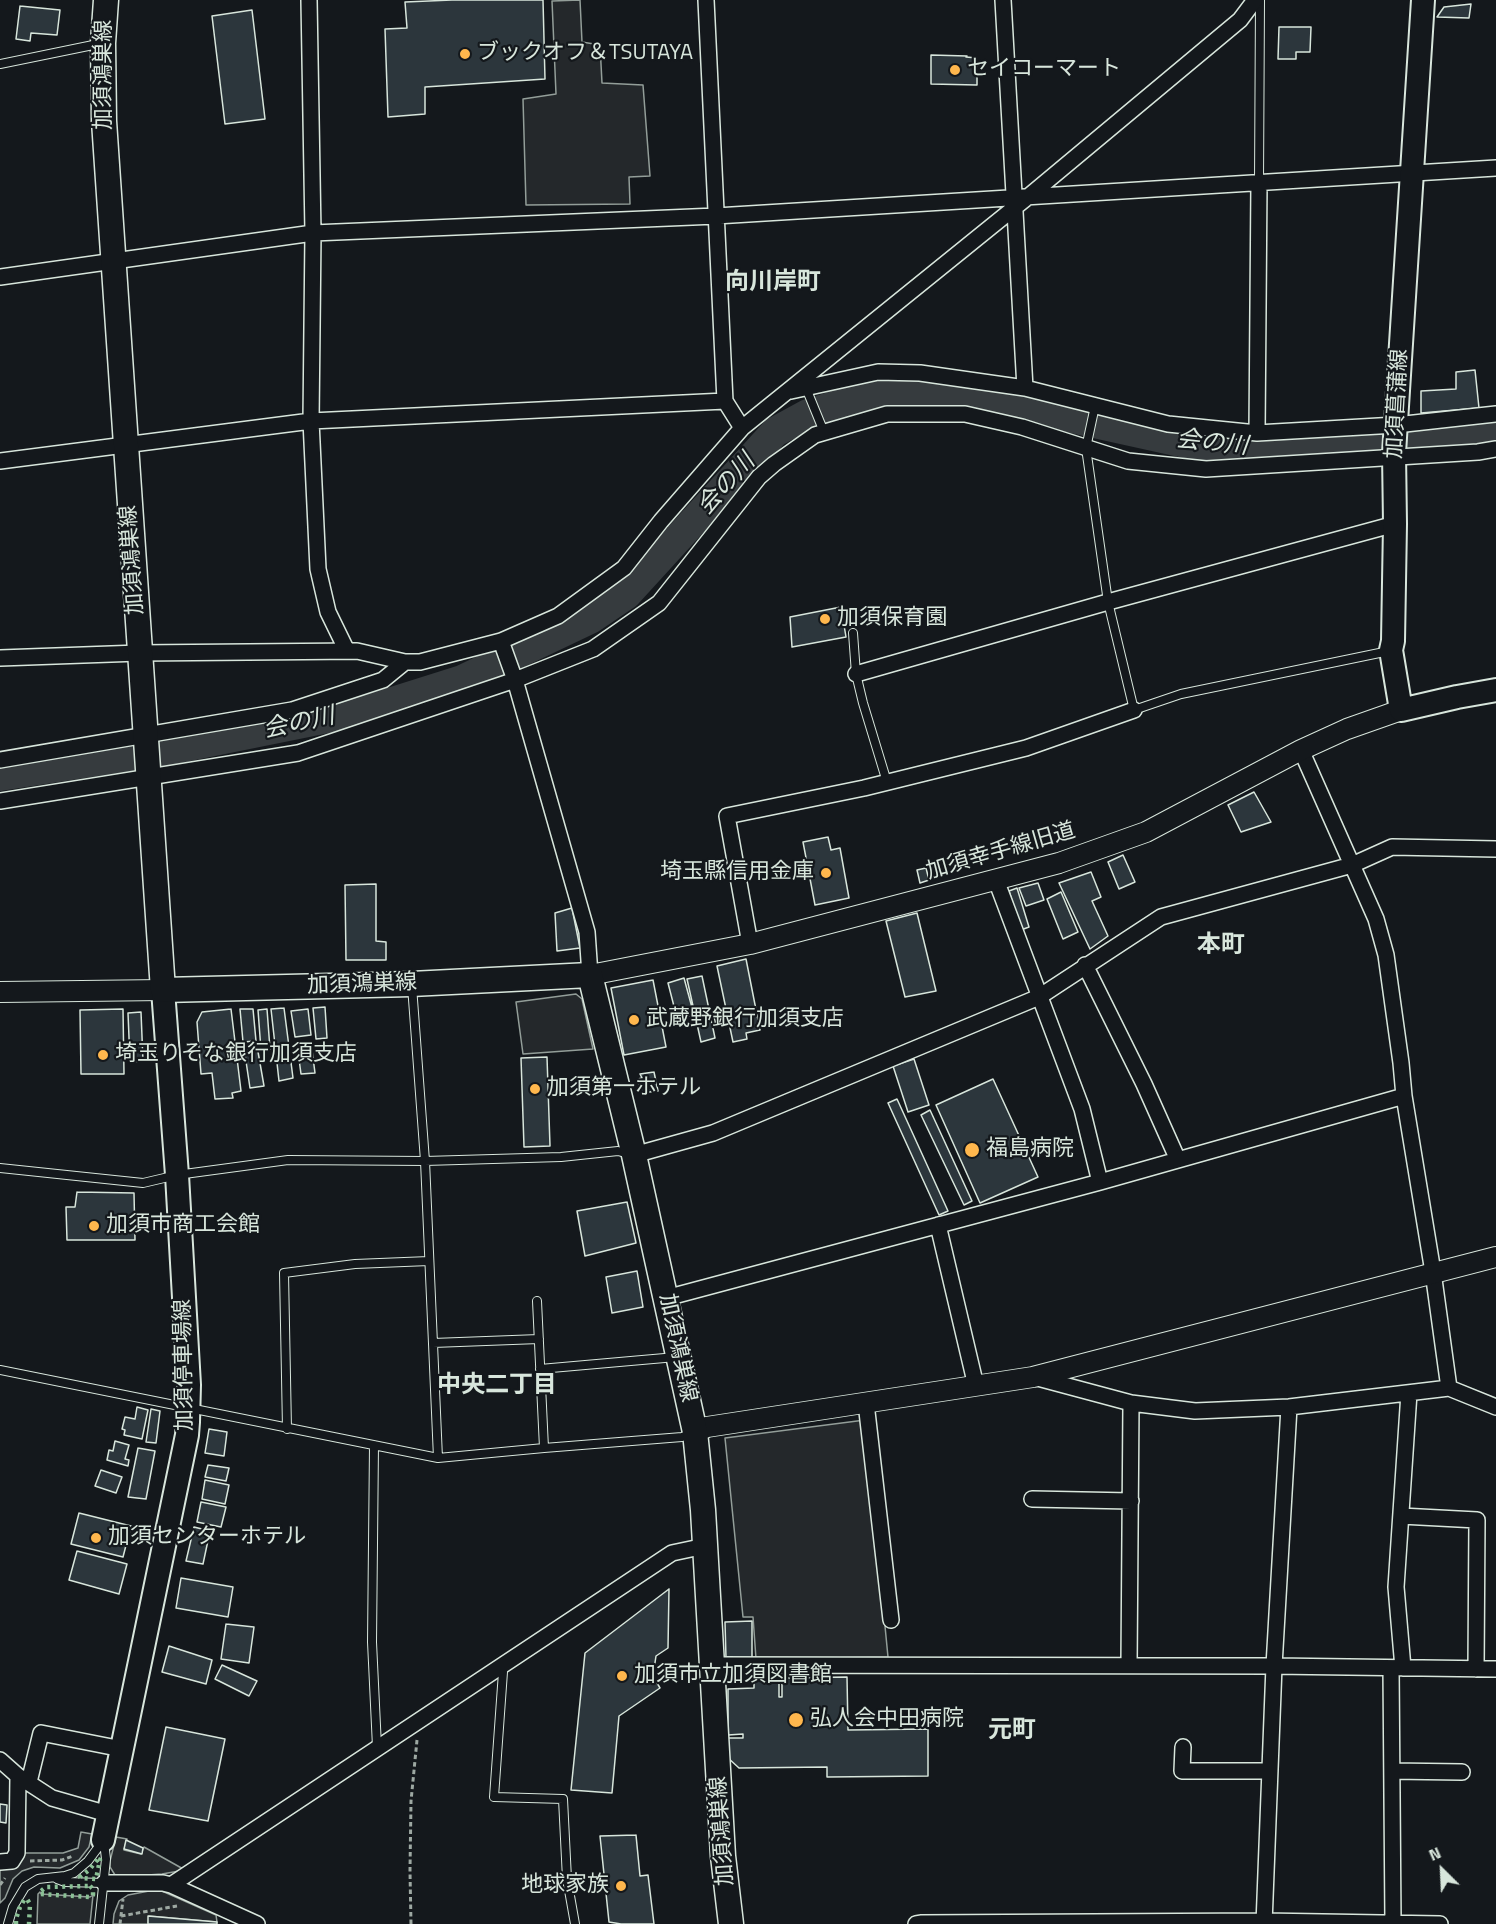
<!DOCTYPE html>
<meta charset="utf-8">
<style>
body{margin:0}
#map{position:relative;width:1496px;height:1924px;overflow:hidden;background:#14181c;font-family:"Titillium Web",sans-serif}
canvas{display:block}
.north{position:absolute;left:1412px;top:1840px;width:60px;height:60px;-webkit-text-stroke:4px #14181c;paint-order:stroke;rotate:336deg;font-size:16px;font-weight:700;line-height:24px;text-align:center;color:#d8e6dc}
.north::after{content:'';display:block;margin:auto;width:21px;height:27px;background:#d8e6dc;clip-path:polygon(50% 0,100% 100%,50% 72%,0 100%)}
</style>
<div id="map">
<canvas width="1496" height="1924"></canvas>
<div class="north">N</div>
</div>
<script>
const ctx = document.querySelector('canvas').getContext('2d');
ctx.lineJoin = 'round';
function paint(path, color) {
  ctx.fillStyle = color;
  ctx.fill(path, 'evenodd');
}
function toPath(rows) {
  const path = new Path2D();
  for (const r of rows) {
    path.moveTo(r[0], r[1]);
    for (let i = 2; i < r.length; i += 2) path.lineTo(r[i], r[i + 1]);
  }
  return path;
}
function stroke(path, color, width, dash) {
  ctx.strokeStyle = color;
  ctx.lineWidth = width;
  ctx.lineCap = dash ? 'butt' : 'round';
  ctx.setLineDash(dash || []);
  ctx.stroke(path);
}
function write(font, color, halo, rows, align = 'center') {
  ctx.font = font + ' "Titillium Web","Noto Sans JP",sans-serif';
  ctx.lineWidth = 4.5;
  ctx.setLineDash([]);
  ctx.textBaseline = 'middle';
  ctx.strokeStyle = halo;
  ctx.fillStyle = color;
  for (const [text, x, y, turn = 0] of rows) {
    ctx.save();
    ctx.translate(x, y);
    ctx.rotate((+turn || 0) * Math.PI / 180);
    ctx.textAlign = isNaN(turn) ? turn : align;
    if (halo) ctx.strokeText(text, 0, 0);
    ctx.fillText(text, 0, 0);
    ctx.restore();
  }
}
const parking = toPath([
 [580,0,582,42,600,45,602,83,643,85,650,176,629,177,630,204,526,205,523,99,556,94,552,1,580,0],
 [576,994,582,999,593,1049,523,1054,516,1002,576,994],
 [865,1420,888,1657,756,1659,753,1617,743,1617,725,1438,865,1420],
 [81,1832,92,1834,89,1847,79,1860,60,1868,34,1867,22,1871,13,1879,5,1898,0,1903,0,1868,18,1865,21,1860,21,1853,63,1853,78,1848,81,1832],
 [116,1837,127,1839,124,1850,141,1854,144,1847,185,1870,162,1874,119,1877,115,1875,110,1867,110,1861,116,1837],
 [149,1891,162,1891,216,1915,217,1922,149,1916,148,1924,113,1924,114,1914,119,1901,128,1895,149,1891],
 [40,1892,41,1894,90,1897,93,1895,90,1924,37,1924,38,1894,40,1892]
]);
paint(parking, '#24282b');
stroke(parking, '#939e99', 1.5);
stroke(toPath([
 [0,776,169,750,367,710,462,680,590,619,627,594,775,432,808,414,884,390,931,390,1045,412,1199,446,1320,452,1496,431]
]), '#363b3e', 30);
const building = toPath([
 [452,0,543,0,545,79,425,87,425,114,388,117,385,29,407,28,405,2,452,0],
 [1471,4,1469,18,1437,17,1444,7,1471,4],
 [20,6,60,10,57,35,31,33,30,41,16,39,20,6],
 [252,10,265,119,225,124,212,16,252,10],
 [1279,27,1311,27,1310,52,1296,52,1296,59,1278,59,1279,27],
 [931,55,967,56,966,57,977,58,977,85,931,84,931,55],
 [1475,370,1479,408,1421,413,1421,391,1456,389,1456,372,1475,370],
 [841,607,846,637,792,647,790,617,841,607],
 [1254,792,1271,822,1241,832,1228,805,1254,792],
 [828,837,831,850,840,848,849,898,815,905,803,842,828,837],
 [1123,855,1135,882,1119,889,1108,862,1123,855],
 [926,868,929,880,920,883,917,870,926,868],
 [1091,872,1101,897,1092,901,1108,936,1090,949,1059,883,1091,872],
 [1038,883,1044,900,1026,906,1019,888,1038,883],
 [376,884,376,941,386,942,386,960,346,960,345,885,376,884],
 [1017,888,1029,927,1021,930,1009,891,1017,888],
 [1061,892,1078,932,1063,939,1047,899,1061,892],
 [572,908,580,948,557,951,555,913,572,908],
 [917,913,936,991,905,997,886,921,917,913],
 [746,959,760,1030,746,1033,747,1039,733,1042,717,966,746,959],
 [702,976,715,1038,701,1042,687,979,702,976],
 [684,978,694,1015,677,1018,668,983,684,978],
 [653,980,666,1047,624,1055,611,988,653,980],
 [325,1007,327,1038,316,1039,313,1008,325,1007],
 [284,1008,293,1078,279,1081,271,1009,284,1008],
 [123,1009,124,1074,81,1074,80,1010,123,1009],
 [231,1009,241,1091,232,1093,233,1098,215,1099,212,1073,201,1074,197,1022,202,1012,231,1009],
 [240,1009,253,1009,256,1041,243,1042,240,1009],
 [267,1009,270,1049,261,1050,258,1010,267,1009],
 [308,1009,311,1035,295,1037,291,1011,308,1009],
 [141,1012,143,1061,130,1062,128,1013,141,1012],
 [311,1042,315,1073,301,1074,297,1044,311,1042],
 [257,1046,264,1086,250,1088,244,1048,257,1046],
 [547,1057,550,1146,524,1147,521,1058,547,1057],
 [914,1059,929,1105,908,1112,893,1066,914,1059],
 [654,1072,658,1091,641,1093,638,1079,642,1078,640,1074,654,1072],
 [993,1079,1038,1177,980,1203,936,1105,993,1079],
 [897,1099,948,1211,939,1215,888,1103,897,1099],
 [930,1110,972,1201,964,1205,921,1115,930,1110],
 [77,1192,134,1193,135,1240,67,1240,66,1207,75,1207,77,1192],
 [627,1202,636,1243,585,1256,577,1211,627,1202],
 [637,1271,643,1307,612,1313,606,1277,637,1271],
 [137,1407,148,1410,142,1439,124,1435,125,1430,122,1429,125,1417,135,1419,137,1407],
 [151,1409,160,1411,156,1443,146,1442,151,1409],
 [209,1429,227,1432,224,1456,205,1453,209,1429],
 [115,1441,129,1445,125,1459,129,1460,128,1466,107,1460,109,1450,113,1451,115,1441],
 [138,1448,155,1451,146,1499,128,1497,138,1448],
 [208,1465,229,1468,226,1481,205,1477,208,1465],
 [101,1470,122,1477,116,1493,95,1486,101,1470],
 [205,1480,229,1485,225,1504,202,1499,205,1480],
 [201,1502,226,1507,221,1527,197,1522,201,1502],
 [79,1513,131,1526,123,1557,71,1544,79,1513],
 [194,1527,210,1531,203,1564,186,1561,194,1527],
 [77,1551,127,1564,119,1594,69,1580,77,1551],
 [181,1578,233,1587,228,1617,176,1608,181,1578],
 [669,1589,668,1648,656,1656,653,1676,660,1688,619,1716,612,1793,571,1790,585,1653,669,1589],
 [752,1621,752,1658,726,1658,725,1622,752,1621],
 [226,1624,254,1627,249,1663,221,1659,226,1624],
 [169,1646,212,1660,206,1684,162,1672,169,1646],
 [222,1665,257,1681,249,1696,215,1679,222,1665],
 [754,1667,779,1667,779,1697,782,1697,782,1678,847,1677,848,1730,928,1729,928,1776,827,1777,827,1767,739,1768,727,1757,727,1738,743,1738,743,1734,728,1735,728,1689,754,1688,754,1667],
 [166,1727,225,1739,208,1821,149,1810,166,1727],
 [0,1804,7,1805,6,1823,0,1822,0,1804],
 [636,1835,640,1876,648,1875,654,1924,621,1924,609,1922,600,1836,636,1835],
 [126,1840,143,1848,142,1854,124,1849,126,1840],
 [148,1916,217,1922,217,1924,148,1924,148,1916]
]);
paint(building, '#2c363c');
stroke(building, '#d8e6dc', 1.5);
const service = toPath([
 [0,64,98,44],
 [1259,182,1260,0],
 [806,388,824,432],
 [1095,406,1086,448,1108,602,1134,710,1181,694,1389,651],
 [853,633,856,674,863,703,887,782],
 [412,986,425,1161,438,1458],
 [0,1168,143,1183,177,1175,288,1160,425,1161,561,1157,618,1151,629,1154],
 [537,1301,544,1448],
 [433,1343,539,1339],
 [540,1369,676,1357],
 [0,1370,438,1458,544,1448,682,1437,693,1433],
 [287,1429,284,1273,355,1264,429,1261],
 [374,1445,372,1642,377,1747],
 [500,1666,503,1672,494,1797,563,1799,567,1879,575,1924],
 [57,1879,65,1882,104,1883],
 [8,1924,13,1907,25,1887,38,1879,65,1876,74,1873,88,1861,103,1841],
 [99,1924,106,1859,104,1842]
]);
const minor = toPath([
 [309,0,313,233,311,421,318,569,328,612,347,651],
 [706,0,725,401,742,428],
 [1003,0,1025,388],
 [0,277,313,233,716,216,1496,168],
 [791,391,878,372,920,373,1025,388,1168,424,1257,433,1396,425,1496,414],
 [1257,433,1259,182],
 [0,461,311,421,725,401],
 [501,641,515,680,587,932,590,975],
 [0,658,139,653,357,651,405,662,420,662,501,641,558,616,624,568,661,521,742,428,1029,196,1240,20,1255,0],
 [856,674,1108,602,1395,524],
 [1301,750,1376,919,1386,955,1401,1063,1404,1096,1433,1272,1449,1388],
 [0,760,292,710,383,680,405,662],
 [0,801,298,753,515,680,593,649,659,603,759,477,774,464,815,435,887,414,965,414,1022,427,1128,461,1206,469,1478,452,1496,449],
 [996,880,1082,1109,1100,1182],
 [750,944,727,816,864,788,1026,748,1134,710],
 [1085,965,1144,1084,1178,1160],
 [634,1155,713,1133,1039,997,1161,917,1352,865,1392,847,1496,849],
 [938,1225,976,1386],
 [666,1298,1100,1182,1404,1096],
 [1034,1377,1131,1403,1195,1411,1289,1407,1449,1388,1496,1407],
 [866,1403,891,1620],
 [1032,1499,1131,1501],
 [1401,1516,1477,1520,1476,1669],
 [713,1665,1274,1666,1496,1669],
 [1129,1665,1131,1403],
 [1391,1668,1393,1923],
 [1403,1668,1396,1587,1409,1393],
 [1183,1747,1182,1771,1270,1771],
 [0,1760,18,1776,52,1798,108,1814],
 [1392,1771,1462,1772],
 [29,1782,41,1733,122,1749],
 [0,1862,12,1861,17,1853,18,1776],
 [104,1883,163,1883,171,1885,257,1924],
 [171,1885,672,1553,705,1546],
 [916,1924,922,1923,1264,1921,1440,1924],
 [1264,1924,1274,1666,1289,1407]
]);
const tertiary = toPath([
 [590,975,750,944,1059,863,1146,832,1301,750,1347,729,1401,710],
 [0,992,163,990],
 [695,1432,707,1427,1033,1377,1496,1257]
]);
const secondary = toPath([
 [1423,0,1394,453,1395,524,1393,641,1391,650,1401,710,1457,697,1496,690],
 [103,1840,187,1435,188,1422,189,1385,177,1175,163,990]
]);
const primary = toPath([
 [106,0,103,43,104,121,163,990,411,984,590,975,634,1155,695,1432,703,1510,723,1856,731,1924]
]);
stroke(service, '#d8e6dc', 10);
stroke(minor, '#d8e6dc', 18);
stroke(tertiary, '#d8e6dc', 22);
stroke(secondary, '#d8e6dc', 26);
stroke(primary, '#d8e6dc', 27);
stroke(toPath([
 [30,1861,62,1860,73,1856],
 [0,1885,5,1878],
 [121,1916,177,1906],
 [120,1924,123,1899],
 [411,1924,410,1871,411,1801,417,1740]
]), '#9da8a2', 3, [4.5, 3]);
stroke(service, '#14181c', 8);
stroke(minor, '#14181c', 15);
stroke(tertiary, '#14181c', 20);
stroke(secondary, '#14181c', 22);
stroke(primary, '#14181c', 24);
stroke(toPath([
 [98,1859,100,1860,96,1879,81,1878,80,1877,89,1870,98,1859],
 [90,1886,93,1889,93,1895,90,1897,40,1894,40,1892,46,1887,90,1886],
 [16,1924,16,1919,20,1907,24,1900,27,1899,30,1904,29,1924]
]), '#8ac095', 4.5, [3, 4.5]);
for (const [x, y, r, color] of [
 [465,54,6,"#ffb74d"],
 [955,70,6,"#ffb74d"],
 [825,619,6,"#ffb74d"],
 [826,873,6,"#ffb74d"],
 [634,1020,6,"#ffb74d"],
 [103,1055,6,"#ffb74d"],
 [535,1089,6,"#ffb74d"],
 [972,1150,8,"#ffb74d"],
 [94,1226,6,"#ffb74d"],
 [96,1538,6,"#ffb74d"],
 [622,1676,6,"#ffb74d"],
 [796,1720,8,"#ffb74d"],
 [621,1886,6,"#ffb74d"]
]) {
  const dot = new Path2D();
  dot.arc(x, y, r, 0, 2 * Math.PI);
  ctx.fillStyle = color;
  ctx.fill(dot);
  stroke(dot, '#14181c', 2);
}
write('22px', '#d8e6dc', '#14181c', [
 ["ブックオフ＆TSUTAYA",477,54],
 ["セイコーマート",967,70],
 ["加須保育園",837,619],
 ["埼玉縣信用金庫",814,873,"right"],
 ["武蔵野銀行加須支店",646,1020],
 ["埼玉りそな銀行加須支店",115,1055],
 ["加須第一ホテル",547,1089],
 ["福島病院",986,1150],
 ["加須市商工会館",106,1226],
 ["加須センターホテル",108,1538],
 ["加須市立加須図書館",634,1676],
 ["弘人会中田病院",810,1720],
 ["地球家族",609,1886,"right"]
], 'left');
write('22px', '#d8e6dc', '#14181c', [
 ["加須鴻巣線",105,75,-90],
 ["加須菖蒲線",1398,404,-87],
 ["加須鴻巣線",133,560,-94],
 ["加須幸手線旧道",1001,852,-16],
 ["加須鴻巣線",362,985,-2],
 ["加須鴻巣線",677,1348,78],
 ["加須停車場線",185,1365,-91],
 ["加須鴻巣線",723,1831,-94]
]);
write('bold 24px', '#d8e6dc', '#14181c', [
 ["向川岸町",773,283],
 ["本町",1221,946],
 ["中央二丁目",497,1386],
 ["元町",1012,1731]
]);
write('italic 24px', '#d8e6dc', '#14181c', [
 ["会の川",1212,444,6],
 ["会の川",727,485,-48],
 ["会の川",299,724,-12]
]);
</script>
